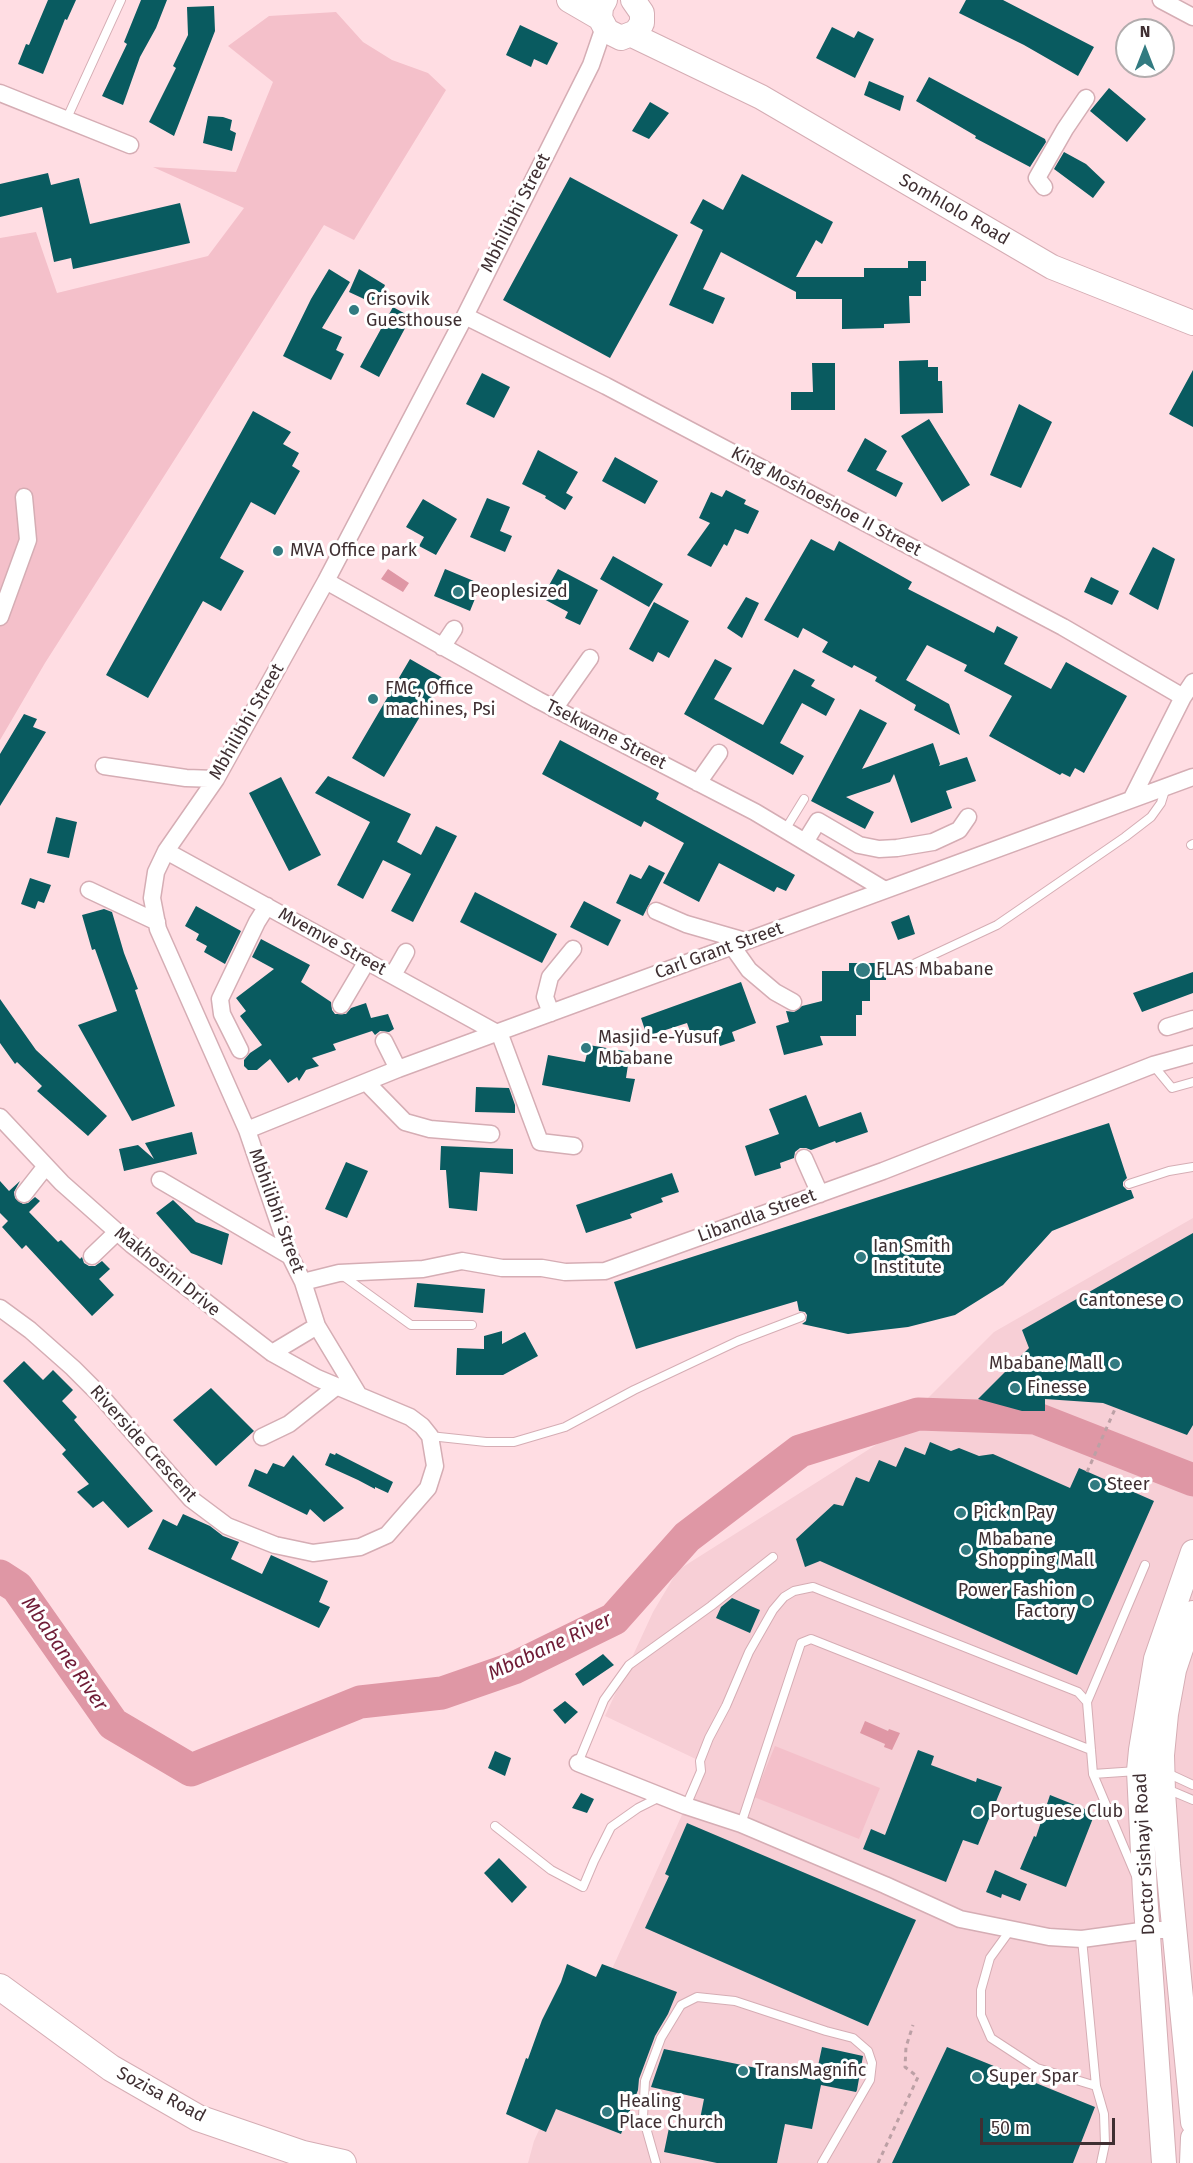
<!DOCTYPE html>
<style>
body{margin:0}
#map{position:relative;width:1193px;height:2163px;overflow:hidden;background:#ffdde3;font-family:"Fira Sans",sans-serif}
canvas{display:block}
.north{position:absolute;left:1115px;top:18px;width:60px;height:60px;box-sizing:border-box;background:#fff;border:2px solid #b2acad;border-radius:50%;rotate:0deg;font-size:16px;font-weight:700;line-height:24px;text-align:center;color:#3f2f32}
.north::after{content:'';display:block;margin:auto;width:21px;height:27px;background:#327b81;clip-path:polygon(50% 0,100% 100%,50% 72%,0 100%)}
.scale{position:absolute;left:980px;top:2118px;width:135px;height:27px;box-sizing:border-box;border:3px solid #3f2f32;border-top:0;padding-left:8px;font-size:18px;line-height:21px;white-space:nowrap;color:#3f2f32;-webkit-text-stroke:4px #fff;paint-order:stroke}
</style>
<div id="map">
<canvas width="1193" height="2163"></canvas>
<div class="north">N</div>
<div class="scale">50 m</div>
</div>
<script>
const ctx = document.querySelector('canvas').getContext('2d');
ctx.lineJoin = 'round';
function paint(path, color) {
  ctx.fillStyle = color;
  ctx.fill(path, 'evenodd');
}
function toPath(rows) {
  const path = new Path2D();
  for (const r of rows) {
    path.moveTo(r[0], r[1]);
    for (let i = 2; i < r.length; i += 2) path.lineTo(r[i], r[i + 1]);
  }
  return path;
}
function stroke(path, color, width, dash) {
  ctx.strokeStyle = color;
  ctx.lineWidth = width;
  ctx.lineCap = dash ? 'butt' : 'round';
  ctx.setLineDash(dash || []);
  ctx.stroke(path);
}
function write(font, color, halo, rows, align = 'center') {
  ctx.font = font + ' "Fira Sans",sans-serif';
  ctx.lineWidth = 6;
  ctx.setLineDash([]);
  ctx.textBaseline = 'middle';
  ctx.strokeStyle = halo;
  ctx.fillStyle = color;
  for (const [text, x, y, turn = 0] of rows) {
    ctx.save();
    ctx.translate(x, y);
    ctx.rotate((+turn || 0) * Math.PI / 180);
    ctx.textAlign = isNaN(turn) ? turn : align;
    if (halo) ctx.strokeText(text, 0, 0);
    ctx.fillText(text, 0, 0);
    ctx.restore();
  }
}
paint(toPath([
 [1193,1218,1193,2163,528,2163,534,2141,691,1795,700,1761,605,1716,653,1612,678,1570,890,1436,994,1332]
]), '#f7cfd6');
paint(toPath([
 [336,12,363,42,392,60,428,73,446,90,354,240,324,225,45,663,0,740,0,238,36,232,57,293,208,256,244,208,153,167,236,172,273,82,228,46,269,16],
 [775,1746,880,1788,859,1839,754,1797]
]), '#f4c0ca');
paint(toPath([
 [388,569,409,583,403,592,381,579],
 [865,1721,888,1731,889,1729,900,1733,892,1750,884,1747,885,1744,860,1733]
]), '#df97a5');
stroke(toPath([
 [0,1576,17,1587,113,1724,191,1770,360,1702,442,1693,514,1668,614,1619,687,1537,800,1451,918,1414,1035,1418,1193,1480]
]), '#df97a5', 33);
paint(toPath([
 [48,0,76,0,67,20,65,19,43,74,18,64,26,44,29,45],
 [141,0,167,0,156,28,140,57,123,105,102,96,127,44,124,42],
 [966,0,1003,0,1094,47,1078,76,1024,45,959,13],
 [214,6,215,31,174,136,149,122,176,68,173,66,188,35,187,7],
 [520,25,558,43,547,65,534,59,531,67,506,55],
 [832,27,854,38,858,31,874,39,855,78,816,58],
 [929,77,1045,139,1046,142,1030,167,975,138,976,136,916,101],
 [869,81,904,96,900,111,864,95],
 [1109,88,1146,119,1127,142,1090,111],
 [650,102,669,113,649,139,632,131],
 [208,116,223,117,232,120,230,130,236,133,232,151,203,143],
 [1064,152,1086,164,1105,182,1093,198,1054,169],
 [48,173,51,185,79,178,90,224,180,203,190,243,73,269,71,258,54,262,42,207,0,217,0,184],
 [742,174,833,222,822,244,816,240,796,277,864,277,864,268,908,268,908,261,926,261,926,281,921,281,921,296,909,296,910,323,884,324,884,328,842,329,842,299,796,299,796,292,721,252,703,289,725,298,713,324,669,305,703,230,690,223,703,199,723,210],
 [570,177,678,235,610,358,503,300],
 [329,269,350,282,322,328,342,337,336,350,344,354,331,380,283,356,311,299],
 [359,269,385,285,377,305,349,292],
 [393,307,411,317,379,377,360,367],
 [928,360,928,367,938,367,938,381,942,381,943,413,900,414,899,361],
 [812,363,835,363,835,410,791,410,791,392,813,392],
 [1193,370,1193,427,1169,414],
 [482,373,510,387,494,418,466,404],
 [1019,404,1052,422,1021,488,990,475],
 [253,411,291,432,283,444,299,453,292,466,300,471,275,515,251,502,220,558,244,571,221,611,203,601,148,698,106,675],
 [929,419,970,485,942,502,901,436],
 [865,438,887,451,876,470,903,483,896,497,847,471],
 [538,450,578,472,566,493,573,497,565,510,545,498,546,496,522,484],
 [615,457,658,481,645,504,602,481],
 [726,490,746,500,744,504,759,511,748,534,735,529,727,546,724,544,711,567,687,555,710,523,699,518,711,492,722,497],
 [487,498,510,507,500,531,512,536,505,552,470,537],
 [423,499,457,519,436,555,419,546,424,537,406,527],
 [811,539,834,551,839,541,912,582,908,589,994,633,997,626,1018,637,1004,664,1051,689,1066,662,1127,696,1084,773,1075,768,1070,777,1062,773,1060,775,989,736,1012,696,964,671,967,665,927,645,906,680,949,704,960,735,914,710,916,705,875,681,877,677,854,665,852,668,822,652,828,642,803,628,798,638,764,620],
 [1153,547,1175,559,1158,610,1129,594],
 [613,556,663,584,649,607,600,579],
 [445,569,481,584,470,611,434,596],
 [558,569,598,590,580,625,565,618,568,612,542,598],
 [1091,577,1119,591,1112,605,1084,592],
 [746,597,759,603,742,638,727,628],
 [654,602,689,621,669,658,658,652,653,662,629,649],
 [410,659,443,678,384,777,352,758],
 [715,659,732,668,714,699,763,725,794,669,815,680,811,686,835,699,826,716,802,703,780,743,804,756,793,775,684,714],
 [860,709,887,723,862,769,933,743,940,764,939,766,967,757,976,781,946,791,952,808,911,823,894,774,890,782,846,797,874,812,865,829,811,801],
 [24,714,37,719,33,727,46,732,0,806,0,754],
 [560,740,659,793,656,799,795,875,786,891,777,887,774,892,719,863,699,902,663,883,684,843,644,821,641,827,542,774],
 [328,776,411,814,397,842,421,855,436,826,457,836,413,922,391,911,411,874,383,860,363,899,337,885,370,822,315,793],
 [281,777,321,855,289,871,249,793],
 [56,817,77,822,69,858,47,853],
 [649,865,665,873,643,916,616,903,630,874,641,879],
 [30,878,51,885,44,903,38,901,35,909,21,904],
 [475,892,557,934,542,963,460,922],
 [584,901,621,920,608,946,570,927],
 [196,906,241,931,225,964,204,952,207,946,196,940,199,934,185,926],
 [104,909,112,912,124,953,138,989,135,990,175,1106,132,1121,78,1025,117,1011,95,949,92,950,82,915],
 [909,915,915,934,898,940,891,922],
 [261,939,310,965,301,982,331,1002,332,1010,335,1014,346,1014,351,1008,366,1003,371,1018,388,1014,394,1029,389,1032,380,1031,375,1035,372,1031,333,1044,336,1050,312,1058,319,1066,306,1070,299,1081,297,1077,288,1083,270,1059,257,1070,248,1070,244,1066,244,1060,250,1053,262,1045,240,1016,246,1011,236,998,274,969,252,957],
 [849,963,886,963,886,980,870,980,870,1001,862,1001,862,1015,856,1015,856,1036,820,1036,823,1045,784,1055,776,1026,789,1022,786,1011,794,1012,802,1006,822,1001,822,971,849,971],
 [1193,972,1193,993,1142,1012,1133,993],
 [741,982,756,1023,732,1032,735,1041,720,1046,714,1029,692,1037,687,1023,647,1036,641,1018],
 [0,999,36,1050,107,1116,88,1136,37,1091,42,1086,17,1062,15,1064,0,1043],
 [589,1045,630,1052,626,1078,635,1079,630,1102,542,1085,548,1055,585,1062],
 [476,1087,509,1088,515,1105,515,1113,475,1112],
 [806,1095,819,1127,861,1112,868,1132,836,1143,835,1141,811,1150,806,1148,800,1148,795,1152,794,1158,780,1163,781,1168,755,1176,745,1146,779,1134,769,1109],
 [1109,1123,1127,1178,1123,1182,1123,1186,1127,1190,1131,1190,1134,1198,1052,1231,1003,1285,955,1315,908,1327,848,1334,802,1324,806,1321,807,1315,805,1312,799,1311,797,1301,636,1349,614,1282],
 [192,1132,197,1154,124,1171,119,1149,138,1145,154,1159,145,1143],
 [441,1146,513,1149,513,1174,480,1172,477,1211,449,1208,446,1170,440,1170],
 [346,1162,368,1171,347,1218,325,1209],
 [672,1173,679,1192,661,1198,663,1202,630,1214,632,1218,586,1233,576,1205],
 [0,1181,9,1191,20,1181,14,1192,15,1198,23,1204,28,1203,35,1197,40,1201,29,1212,58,1242,61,1240,80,1259,82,1257,84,1263,89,1266,95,1266,102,1261,110,1269,99,1279,114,1295,92,1316,26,1245,22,1249,2,1227,8,1221,0,1213],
 [173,1200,196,1222,229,1234,222,1265,191,1253,156,1213],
 [1193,1233,1193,1425,1187,1435,1103,1403,1045,1399,1045,1411,1022,1411,978,1399,1029,1348,1022,1330],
 [417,1283,485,1289,483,1313,414,1307],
 [502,1331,502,1344,525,1332,538,1356,503,1375,456,1375,457,1348,484,1349,484,1336],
 [24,1361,43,1380,53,1370,73,1390,62,1401,77,1417,74,1420,153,1511,128,1528,103,1501,93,1508,77,1492,89,1484,62,1454,66,1450,3,1381],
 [211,1388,254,1431,216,1466,173,1420],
 [930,1442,951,1451,959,1448,979,1456,993,1454,1070,1488,1079,1468,1154,1501,1077,1675,820,1561,805,1567,796,1539,834,1504,843,1506,856,1477,869,1482,879,1460,896,1467,905,1447,925,1455],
 [330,1453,335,1455,336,1453,393,1482,388,1493,375,1487,375,1489,358,1480,325,1465],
 [293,1455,344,1508,324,1522,310,1509,307,1515,248,1486,255,1469,267,1474,273,1463,284,1467],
 [183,1514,210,1526,223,1536,239,1542,231,1559,262,1574,271,1555,328,1581,319,1602,330,1607,319,1628,148,1549,163,1519,177,1526],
 [732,1598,760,1610,750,1633,716,1618,721,1607],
 [603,1654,614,1665,583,1686,575,1674],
 [565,1701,578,1712,565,1724,553,1710],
 [918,1750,934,1756,931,1765,976,1782,977,1778,1002,1787,978,1845,963,1840,946,1882,863,1849,871,1829,885,1835],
 [495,1751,511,1758,505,1776,488,1768],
 [581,1793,594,1799,587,1813,572,1808],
 [1050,1795,1095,1813,1066,1887,1020,1869,1034,1836,1036,1837],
 [687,1823,916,1920,868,2026,645,1928,669,1876,665,1874],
 [499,1858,527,1887,512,1903,484,1873],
 [995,1870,1027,1884,1020,1901,1002,1894,1001,1898,986,1892],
 [567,1964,596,1977,602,1964,677,1992,668,2014,655,2036,639,2079,638,2090,621,2134,556,2109,546,2132,506,2114,526,2058,528,2059,542,2020,561,1982],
 [822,2047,863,2056,857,2090,856,2092,821,2085,812,2129,785,2124,777,2163,717,2163,664,2152,670,2123,698,2129,704,2099,651,2087,664,2049,815,2080],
 [947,2047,1095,2107,1073,2163,892,2163]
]), '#095b60');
const lane = toPath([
 [67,118,121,0],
 [785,830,804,799],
 [1191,845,1193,844],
 [905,968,997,925,1125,837,1151,817,1161,803,1166,787],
 [1153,1065,1172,1088,1193,1082],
 [1129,1184,1169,1171,1193,1167],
 [342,1275,411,1325,472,1325],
 [430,1436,486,1442,514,1442,565,1427,634,1390,738,1341,801,1317],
 [1087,1702,1145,1565],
 [578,1763,604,1700,629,1665,711,1606,773,1557],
 [1165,1772,1193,1785],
 [1093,1774,1137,1771],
 [1165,1792,1174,1792,1193,1800],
 [686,1806,701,1771,700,1761,709,1738,726,1706,749,1652,773,1610,784,1597,794,1591,813,1587,1078,1692,1087,1702,1093,1774,1136,1876],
 [741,1824,801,1643,811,1639,1091,1750],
 [495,1826,551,1870,583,1887,594,1861,611,1827,638,1808,660,1797],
 [1011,1929,990,1958,981,1990,981,2015,991,2038,1037,2068,1096,2086],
 [1082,1939,1096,2086,1104,2114,1105,2144,1101,2163],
 [656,2163,643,2117,645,2081,661,2038,681,2005,697,1997,735,2001,826,2031,853,2038,868,2051,872,2063,870,2080,822,2163]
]);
const street = toPath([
 [1161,0,1193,17],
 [0,93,130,145],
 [1044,187,1037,178,1065,129,1086,98],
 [465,316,606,386,1063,627,1183,697],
 [326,581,538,700,755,812,885,890],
 [0,617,28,540,24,497],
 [442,647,454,629],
 [554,709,590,658],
 [104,766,186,778,216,779],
 [698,783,719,753],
 [1132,798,1183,697,1193,682],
 [805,842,818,821,859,845,879,849,897,848,933,842,959,830,968,817],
 [166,851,497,1033],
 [89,890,157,922],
 [656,911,686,924,745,941],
 [732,946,749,970,775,992,793,1002],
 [393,975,406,952],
 [341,1005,367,961],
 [551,1013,545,997,550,977,573,949],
 [1167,1027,1193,1019],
 [499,1032,540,1142,574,1146],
 [384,1041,398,1069],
 [240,1050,222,1014,220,999,257,922,267,906],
 [366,1082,405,1122,430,1129,491,1134],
 [0,1117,62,1183,132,1245,272,1353,317,1378,410,1417,422,1426,430,1436,435,1466,428,1488,387,1535,360,1547,313,1553,275,1545,227,1526,191,1499,100,1395,73,1368,30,1330,0,1308],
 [247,1130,398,1069,1193,777],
 [804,1158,820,1194],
 [160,1180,290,1256],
 [24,1194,46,1166],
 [92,1256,117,1232],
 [303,1282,339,1273,423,1269,462,1261,502,1268,542,1268,565,1272,605,1271,883,1171,1153,1065,1193,1054],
 [272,1353,317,1326],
 [358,1394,317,1326,303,1282,290,1256,247,1130,158,929,152,898,156,872,166,851,216,779,326,581,465,316,591,65,604,27],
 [262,1437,289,1424,337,1386],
 [578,1763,686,1806,741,1824,885,1885,960,1919,1049,1937,1082,1939,1148,1930,1175,1930]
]);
const secondary = toPath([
 [569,0,600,18],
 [605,0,601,7,600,18,607,31,621,38,636,32,642,23,642,13,633,0],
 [632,35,761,97,1052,267,1193,323],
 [1193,1613,1174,1670,1166,1714,1162,1755,1163,1792,1168,1864,1193,2122],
 [1164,2163,1145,1893,1139,1771,1141,1750,1156,1659,1193,1552],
 [1192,2163,1193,2138]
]);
const primary = toPath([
 [0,1987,111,2068,198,2118,303,2154,343,2163]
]);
stroke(lane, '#d5adb4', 10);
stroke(street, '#d5adb4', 19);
stroke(secondary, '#d5adb4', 26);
stroke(primary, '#d5adb4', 28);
stroke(toPath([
 [1087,1472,1115,1409],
 [878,2163,918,2077,905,2067,906,2047,913,2025]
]), '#bca0a5', 3, [4.5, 4.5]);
stroke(lane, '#fff', 8);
stroke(street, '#fff', 16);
stroke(secondary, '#fff', 24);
stroke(primary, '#fff', 26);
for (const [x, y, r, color] of [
 [354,310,6,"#327b81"],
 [278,551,6,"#327b81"],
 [458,592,6,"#327b81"],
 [373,699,6,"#327b81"],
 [863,970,8,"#327b81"],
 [586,1048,6,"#327b81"],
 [861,1257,6,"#327b81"],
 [1176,1301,6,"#327b81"],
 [1115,1364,6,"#327b81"],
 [1015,1388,6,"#327b81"],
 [1095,1485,6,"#327b81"],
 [961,1513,6,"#327b81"],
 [966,1550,6,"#327b81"],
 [1087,1601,6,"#327b81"],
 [978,1812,6,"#327b81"],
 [743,2071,6,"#327b81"],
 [977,2077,6,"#327b81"],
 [607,2112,6,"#327b81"]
]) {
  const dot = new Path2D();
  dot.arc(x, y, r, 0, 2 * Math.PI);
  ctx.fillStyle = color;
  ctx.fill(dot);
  stroke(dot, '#fff', 2);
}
write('18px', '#3f2f32', '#fff', [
 ["Somhlolo Road",954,210,30],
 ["Mbhilibhi Street",516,213,-63],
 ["King Moshoeshoe II Street",826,502,28],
 ["Mbhilibhi Street",247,722,-60],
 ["Tsekwane Street",606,735,27],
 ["Mvemve Street",332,942,29],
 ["Carl Grant Street",719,951,-20],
 ["Mbhilibhi Street",276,1211,70],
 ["Libandla Street",757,1216,-20],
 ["Makhosini Drive",167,1272,39],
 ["Riverside Crescent",143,1444,48],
 ["Doctor Sishayi Road",1145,1854,-93],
 ["Sozisa Road",161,2095,28]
]);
write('18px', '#3f2f32', '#fff', [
 ["Crisovik",366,300],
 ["Guesthouse",366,321],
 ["MVA Office park",290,551],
 ["Peoplesized",470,592],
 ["FMC, Office",385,689],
 ["machines, Psi",385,710],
 ["FLAS Mbabane",876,970],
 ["Masjid-e-Yusuf",598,1038],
 ["Mbabane",598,1059],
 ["Ian Smith",873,1247],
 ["Institute",873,1268],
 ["Cantonese",1164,1301,"right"],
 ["Mbabane Mall",1103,1364,"right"],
 ["Finesse",1027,1388],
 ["Steer",1107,1485],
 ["Pick n Pay",973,1513],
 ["Mbabane",978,1540],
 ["Shopping Mall",978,1561],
 ["Power Fashion",1075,1591,"right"],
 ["Factory",1075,1612,"right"],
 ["Portuguese Club",990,1812],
 ["TransMagnific",755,2071],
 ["Super Spar",989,2077],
 ["Healing",619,2102],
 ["Place Church",619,2123]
], 'left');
write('italic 20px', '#6f1c36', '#fff', [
 ["Mbabane River",550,1647,-25],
 ["Mbabane River",64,1654,55]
]);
</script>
